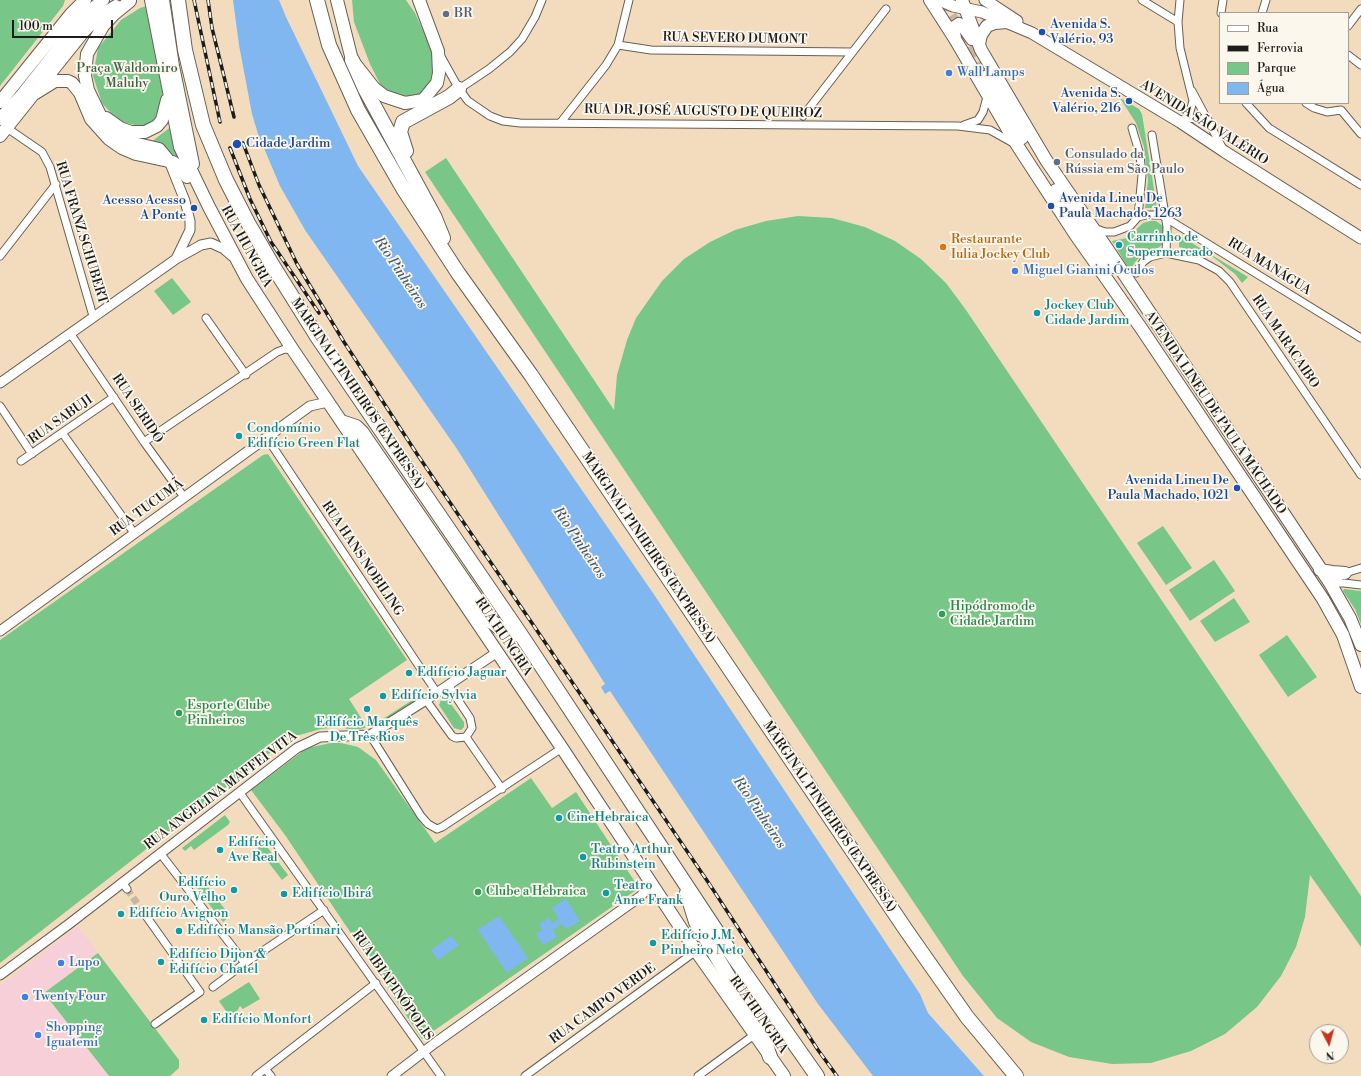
<!DOCTYPE html>
<meta charset="utf-8">
<style>
body{margin:0}
#map{position:relative;width:1361px;height:1076px;overflow:hidden;background:#f3dcbe;font-family:"Libre Bodoni",serif}
canvas{display:block}
.legend{position:absolute;left:1219px;top:12px;width:130px;height:92px;box-sizing:border-box;background:#fbf7ec;border:1px solid #a29f99;margin:0;padding:5px 7px;list-style:none;font-size:12px;color:#1c1c1c}
.legend li{display:flex;align-items:center;gap:8px;height:20px}
.legend b{width:20px;border:1px solid #a29f99}
.north{position:absolute;left:1309px;top:1024px;width:40px;height:40px;box-sizing:border-box;background:#fbf7ec;border:1px solid #a29f99;border-radius:50%;rotate:174deg;font-size:11px;font-weight:700;line-height:16px;text-align:center;color:#1c1c1c}
.north::after{content:'';display:block;margin:auto;width:14px;height:18px;background:#c8321e;clip-path:polygon(50% 0,100% 100%,50% 72%,0 100%)}
.scale{position:absolute;left:12px;top:20px;width:101px;height:18px;box-sizing:border-box;border:2px solid #1c1c1c;border-top:0;padding-left:5px;font-size:12px;line-height:14px;white-space:nowrap;color:#1c1c1c;-webkit-text-stroke:3px #fbf7ec;paint-order:stroke}
</style>
<div id="map">
<canvas width="1361" height="1076"></canvas>
<ul class="legend">
<li><b style="height:5px;background:#fff"></b>Rua</li>
<li><b style="height:5px;background:#1c1c1c"></b>Ferrovia</li>
<li><b style="height:11px;background:#78c788"></b>Parque</li>
<li><b style="height:11px;background:#81b7f0"></b>Água</li>
</ul>
<div class="north">N</div>
<div class="scale">100 m</div>
</div>
<script>
const ctx = document.querySelector('canvas').getContext('2d');
ctx.lineJoin = 'round';
function paint(path, color) {
  ctx.fillStyle = color;
  ctx.fill(path, 'evenodd');
}
function toPath(rows) {
  const path = new Path2D();
  for (const r of rows) {
    path.moveTo(r[0], r[1]);
    for (let i = 2; i < r.length; i += 2) path.lineTo(r[i], r[i + 1]);
  }
  return path;
}
function stroke(path, color, width, dash) {
  ctx.strokeStyle = color;
  ctx.lineWidth = width;
  ctx.lineCap = dash ? 'butt' : 'round';
  ctx.setLineDash(dash || []);
  ctx.stroke(path);
}
function write(font, color, halo, rows, align = 'center') {
  ctx.font = font + ' "Libre Bodoni",serif';
  ctx.lineWidth = 3.5;
  ctx.setLineDash([]);
  ctx.textBaseline = 'middle';
  ctx.strokeStyle = halo;
  ctx.fillStyle = color;
  for (const [text, x, y, turn = 0] of rows) {
    ctx.save();
    ctx.translate(x, y);
    ctx.rotate((+turn || 0) * Math.PI / 180);
    ctx.textAlign = isNaN(turn) ? turn : align;
    if (halo) ctx.strokeText(text, 0, 0);
    ctx.fillText(text, 0, 0);
    ctx.restore();
  }
}
paint(toPath([
 [78,926,98,953,44,993,108,1076,0,1076,0,986]
]), '#f6cfd9');
paint(toPath([
 [0,0,65,0,63,6,0,86],
 [352,0,406,0,415,13,434,54,436,75,420,96,411,100,393,97,381,86,370,64,354,22],
 [147,6,164,102,159,119,144,127,118,121,102,103,93,76,98,48,121,20,140,8],
 [1120,98,1139,109,1142,114,1157,208,1145,208,1148,180,1144,147,1136,123],
 [172,126,183,161,151,142],
 [446,158,614,410,617,375,627,340,636,318,662,281,684,259,710,242,735,230,766,221,798,216,832,218,865,227,895,241,921,259,946,283,966,310,1361,896,1361,947,1310,875,1305,917,1296,947,1281,976,1257,1007,1225,1034,1191,1051,1151,1063,1112,1064,1069,1057,1031,1042,997,1018,963,976,425,172],
 [1150,221,1156,221,1163,226,1165,230,1164,243,1158,248,1142,255,1135,262,1130,271,1112,241,1127,238,1143,223],
 [1179,237,1182,237,1248,277,1242,283,1235,274,1213,257,1204,253,1179,247],
 [172,278,191,302,173,315,154,291],
 [268,454,407,660,349,699,367,727,355,731,341,727,321,729,289,738,0,963,0,640,263,455],
 [1163,526,1192,568,1166,585,1137,543],
 [1214,560,1235,591,1190,621,1169,590],
 [1344,589,1361,591,1361,624,1355,609,1343,591],
 [1234,598,1250,622,1215,642,1200,621],
 [1287,635,1317,677,1288,697,1259,655],
 [423,693,424,695,373,728,372,726],
 [445,698,448,700,464,722,464,727,461,730,454,728,439,705,441,700],
 [331,743,341,743,358,747,376,760,435,843,531,778,552,808,576,792,639,888,422,1039,285,835,251,790,307,748],
 [225,815,230,822,228,825,194,850,191,846,185,851,182,848],
 [262,840,288,875,282,880,255,845],
 [205,883,230,916,223,922,197,889],
 [98,953,179,1060,179,1068,170,1076,109,1076,44,993],
 [249,982,260,999,243,1009,240,1006,232,1020,219,1001]
]), '#78c788');
paint(toPath([
 [233,0,279,0,286,17,358,166,653,593,920,994,928,1013,984,1076,873,1076,818,1004,610,691,605,694,601,687,605,684,457,449,305,230,280,186,258,134,252,114,239,45],
 [566,899,580,921,566,929,562,924,553,930,557,937,543,945,536,934,542,930,539,924,549,918,552,923,559,919,552,908],
 [499,916,528,958,507,973,478,930],
 [451,936,459,945,438,960,431,950]
]), '#81b7f0');
stroke(toPath([
 [127,889,146,916]
]), '#c8b69e', 7, [7, 3.5]);
stroke(toPath([
 [942,0,983,73]
]), '#c8b69e', 12, [12, 6]);
const minor = toPath([
 [1142,0,1178,22],
 [1221,13,1223,0],
 [1262,13,1266,0],
 [1348,26,1361,9],
 [618,45,651,50,852,52],
 [439,53,459,89,468,101,490,116,503,121,520,123,958,126,990,130,1015,144],
 [1348,55,1361,65],
 [459,89,489,69,510,52,522,39,535,17,542,0],
 [1192,91,1223,149],
 [1246,103,1269,128,1361,185],
 [1306,103,1314,108,1327,112,1341,110,1361,134],
 [803,116,886,9],
 [1186,118,1208,120],
 [561,122,606,65,618,45,629,0],
 [1180,122,1189,115,1193,101,1180,48,1178,22,1180,0],
 [964,125,978,120,983,112,987,97],
 [7,128,42,152,50,167,93,316],
 [1132,128,1140,155,1142,175,1138,217],
 [1152,135,1167,227,1166,253],
 [1094,228,1105,232,1114,232,1130,226,1138,217,1146,215,1161,215,1361,338],
 [0,256,56,184],
 [1136,273,1143,262,1150,257,1166,253,1199,260,1219,271,1230,282,1361,475],
 [206,318,246,375],
 [70,333,144,442,184,497],
 [0,406,32,454],
 [63,434,134,533],
 [267,438,437,693],
 [144,442,277,352,285,349,293,350],
 [21,461,114,397],
 [1330,583,1345,573,1361,568],
 [1330,583,1344,583,1361,585],
 [426,700,452,736,456,738,466,737,472,728,470,718,448,685],
 [370,735,421,816,428,824,437,829,442,827,562,748],
 [466,737,502,789],
 [240,793,441,1076],
 [160,853,245,963],
 [122,882,127,889],
 [146,916,200,992,155,1024],
 [213,987,245,963,324,910],
 [265,1069,271,1076],
 [256,1076,376,983],
 [525,1076,696,951],
 [698,1076,754,1035]
]);
const tertiary = toPath([
 [169,161,185,201,190,221,190,230,176,259],
 [0,383,176,259,194,249,201,245,211,243,224,249,232,256],
 [0,631,310,406,328,402],
 [0,975,69,924,297,748,320,737,370,735,426,700,496,653],
 [392,1076,435,1043,641,896,651,883]
]);
const secondary = toPath([
 [939,0,953,6,982,12,1032,33,1180,122,1225,152,1361,238],
 [985,0,1017,21]
]);
const trunk = toPath([
 [151,0,180,147,209,207,247,279,293,350,562,748,696,951,784,1076],
 [163,0,173,66,193,164],
 [337,0,352,60,374,88,384,96,405,103,423,100,437,83,439,73,438,51,419,0],
 [930,0,955,39,1017,145,1075,234,1141,328,1323,599,1343,635,1361,687],
 [962,0,981,50,1046,160,1108,250,1330,583,1350,618,1361,645],
 [130,1,114,14,103,26,87,54,85,76,88,90,102,119,114,134,125,141,159,149,169,161],
 [955,38,953,28,959,24,965,29,972,39],
 [979,44,981,35,987,26,995,23,1007,22],
 [985,77,1022,138],
 [34,94,55,81,68,81,72,83,80,93,91,119,109,139,122,148,136,154,173,162,182,169,187,177],
 [0,102,71,14,85,0],
 [106,118,120,128,131,132,145,132,157,126,162,120,167,100],
 [0,119,22,95,85,15,103,0],
 [0,136,84,31,97,18,116,6],
 [1056,190,1097,250,1113,267],
 [1320,570,1332,572,1345,573]
]);
const motorway = toPath([
 [178,0,185,50,203,125,226,180,248,223,273,266,318,338,521,635,733,956,817,1076],
 [317,0,329,45,358,110,404,190,458,273,531,375,906,930,967,1017,1016,1076],
 [352,60,365,89,434,216,443,238],
 [406,151,400,132,403,122,449,97,459,89],
 [344,423,356,427,362,433,492,622,504,631,521,635],
 [687,893,696,922,759,1028,764,1039,770,1057]
]);
stroke(minor, '#675f55', 9);
stroke(tertiary, '#675f55', 11);
stroke(secondary, '#675f55', 13);
stroke(trunk, '#675f55', 14);
stroke(motorway, '#675f55', 16);
stroke(minor, '#fff', 7);
stroke(tertiary, '#fff', 9);
stroke(secondary, '#fff', 11);
stroke(trunk, '#fff', 12);
stroke(motorway, '#fff', 14);
const rail = toPath([
 [194,0,220,122],
 [208,0,212,28,234,117],
 [243,143,259,185,297,264,344,342,417,454,708,882,818,1050,837,1076],
 [230,148,250,199,271,242,319,313]
]);
stroke(rail, '#1c1c1c', 3.5);
stroke(rail, '#fbf7ec', 2, [6]);
for (const [x, y, r, color] of [
 [446,14,4,"#5c6f8a"],
 [1042,32,4,"#1a4fb4"],
 [949,73,4,"#3f7fe0"],
 [1129,101,4,"#1a4fb4"],
 [237,144,5,"#1a4fb4"],
 [1057,162,4,"#5c6f8a"],
 [1051,206,4,"#1a4fb4"],
 [194,208,4,"#1a4fb4"],
 [1119,245,4,"#0f9aa8"],
 [943,247,4,"#e8710a"],
 [1015,271,4,"#3f7fe0"],
 [1037,313,4,"#0f9aa8"],
 [239,436,4,"#0f9aa8"],
 [1237,488,4,"#1a4fb4"],
 [942,614,4,"#2e9e5b"],
 [409,673,4,"#0f9aa8"],
 [383,696,4,"#0f9aa8"],
 [367,709,4,"#0f9aa8"],
 [179,713,4,"#2e9e5b"],
 [559,818,4,"#0f9aa8"],
 [220,850,4,"#0f9aa8"],
 [583,857,4,"#0f9aa8"],
 [234,890,4,"#0f9aa8"],
 [478,892,4,"#2e9e5b"],
 [606,893,4,"#0f9aa8"],
 [284,894,4,"#0f9aa8"],
 [121,914,4,"#0f9aa8"],
 [179,931,4,"#0f9aa8"],
 [653,943,4,"#0f9aa8"],
 [161,962,4,"#0f9aa8"],
 [61,963,4,"#3f7fe0"],
 [25,997,4,"#3f7fe0"],
 [204,1020,4,"#0f9aa8"],
 [38,1035,4,"#3f7fe0"]
]) {
  const dot = new Path2D();
  dot.arc(x, y, r, 0, 2 * Math.PI);
  ctx.fillStyle = color;
  ctx.fill(dot);
  stroke(dot, '#fbf7ec', 1.5);
}
write('13px', '#4e5e75', '#fbf7ec', [
 ["BR",454,14],
 ["Consulado da",1065,155],
 ["Rússia em São Paulo",1065,170]
], 'left');
write('13px', '#164399', '#fbf7ec', [
 ["Avenida S.",1050,25],
 ["Valério, 93",1050,40],
 ["Avenida S.",1121,94,"right"],
 ["Valério, 216",1121,109,"right"],
 ["Cidade Jardim",246,144],
 ["Avenida Lineu De",1059,199],
 ["Paula Machado, 1263",1059,214],
 ["Acesso Acesso",186,201,"right"],
 ["A Ponte",186,216,"right"],
 ["Avenida Lineu De",1229,481,"right"],
 ["Paula Machado, 1021",1229,496,"right"]
], 'left');
write('13px', '#1c1c1c', '#fbf7ec', [
 ["RUA SEVERO DUMONT",735,39,1],
 ["RUA DR. JOSÉ AUGUSTO DE QUEIROZ",703,112,1],
 ["AVENIDA SÃO VALÉRIO",1204,123,32],
 ["RUA FRANZ SCHUBERT",81,233,73],
 ["RUA HUNGRIA",246,247,61],
 ["RUA MANÁGUA",1269,267,32],
 ["RUA MARACAIBO",1285,342,56],
 ["MARGINAL PINHEIROS (EXPRESSA)",357,394,56],
 ["RUA SERIDÓ",137,409,56],
 ["AVENIDA LINEU DE PAULA MACHADO",1215,413,56],
 ["RUA SABUJI",61,420,-35],
 ["RUA TUCUMÃ",147,508,-36],
 ["MARGINAL PINHEIROS (EXPRESSA)",648,548,56],
 ["RUA HANS NOBILING",362,559,56],
 ["RUA HUNGRIA",503,637,56],
 ["RUA ANGELINA MAFFEI VITA",221,791,-37],
 ["MARGINAL PINHEIROS (EXPRESSA)",829,817,56],
 ["RUA IBIAPINÓPOLIS",392,986,55],
 ["RUA CAMPO VERDE",603,1004,-36],
 ["RUA HUNGRIA",758,1015,55]
]);
write('13px', '#416047', '#fbf7ec', [
 ["Praça Waldomiro",127,69],
 ["Maluhy",127,84]
]);
write('13px', '#366cbe', '#fbf7ec', [
 ["Wall Lamps",957,73],
 ["Miguel Gianini Óculos",1023,271],
 ["Lupo",69,963],
 ["Twenty Four",33,997],
 ["Shopping",46,1028],
 ["Iguatemi",46,1043]
], 'left');
write('13px', '#0d838f', '#fbf7ec', [
 ["Carrinho de",1127,238],
 ["Supermercado",1127,253],
 ["Jockey Club",1045,306],
 ["Cidade Jardim",1045,321],
 ["Condomínio",247,429],
 ["Edifício Green Flat",247,444],
 ["Edifício Jaguar",417,673],
 ["Edifício Sylvia",391,696],
 ["Edifício Marquês",367,723,"center"],
 ["De Três Rios",367,738,"center"],
 ["CineHebraica",567,818],
 ["Edifício",228,843],
 ["Ave Real",228,858],
 ["Teatro Arthur",591,850],
 ["Rubinstein",591,865],
 ["Edifício",226,883,"right"],
 ["Ouro Velho",226,898,"right"],
 ["Teatro",614,886],
 ["Anne Frank",614,901],
 ["Edifício Ibirá",292,894],
 ["Edifício Avignon",129,914],
 ["Edifício Mansão Portinari",187,931],
 ["Edifício J.M.",661,936],
 ["Pinheiro Neto",661,951],
 ["Edifício Dijon &",169,955],
 ["Edifício Chatel",169,970],
 ["Edifício Monfort",212,1020]
], 'left');
write('13px', '#c56008', '#fbf7ec', [
 ["Restaurante",951,240],
 ["Iulia Jockey Club",951,255]
], 'left');
write('13px', '#27864d', '#fbf7ec', [
 ["Hipódromo de",950,607],
 ["Cidade Jardim",950,622],
 ["Esporte Clube",187,706],
 ["Pinheiros",187,721],
 ["Clube a Hebraica",486,892]
], 'left');
write('italic 14px', '#445a71', '#fbf7ec', [
 ["Rio Pinheiros",400,273,56],
 ["Rio Pinheiros",579,543,56],
 ["Rio Pinheiros",759,813,56]
]);
</script>
